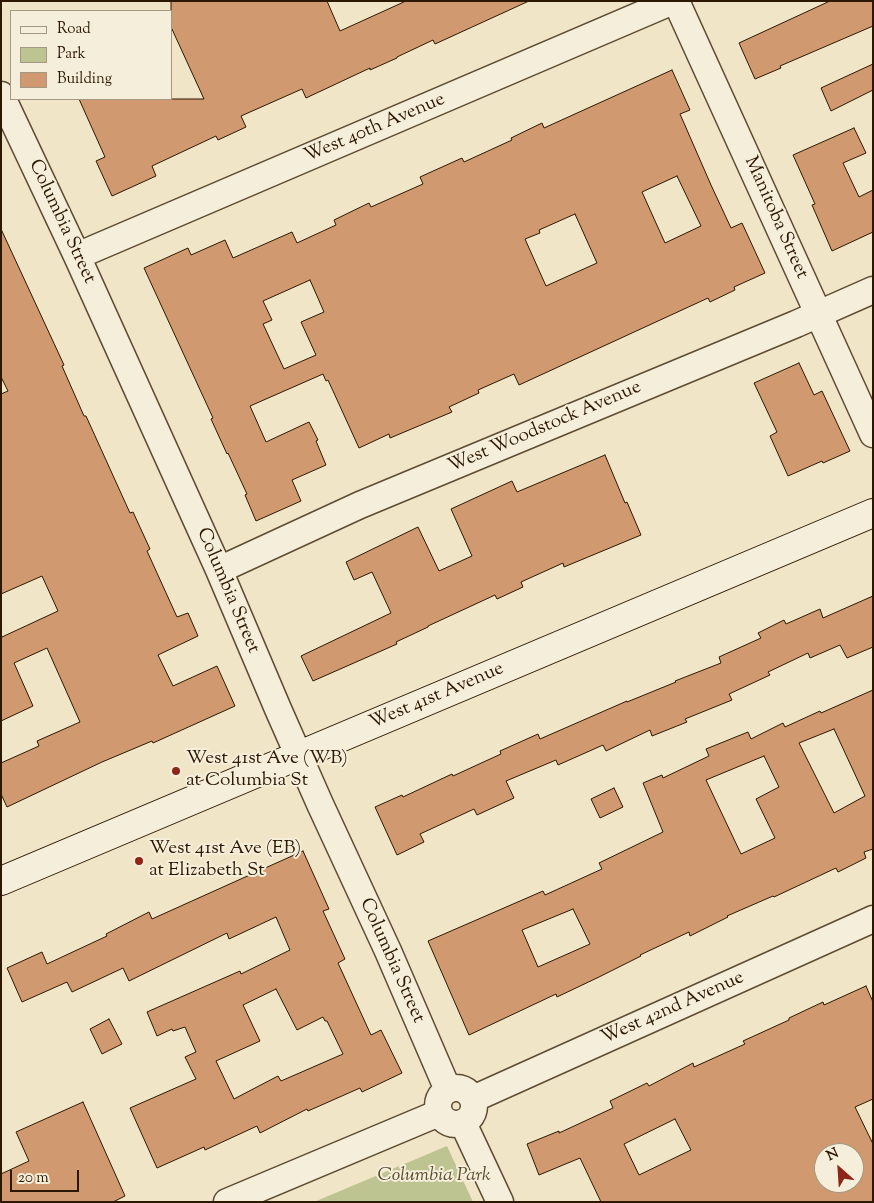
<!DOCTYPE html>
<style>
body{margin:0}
#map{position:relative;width:874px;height:1203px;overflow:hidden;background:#f0e5c6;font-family:"Sorts Mill Goudy",serif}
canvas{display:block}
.frame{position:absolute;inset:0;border:2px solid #2c1800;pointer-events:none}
.legend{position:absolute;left:10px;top:10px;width:162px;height:90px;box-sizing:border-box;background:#f5eeda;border:1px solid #a59883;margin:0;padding:6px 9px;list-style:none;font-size:15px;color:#2c1800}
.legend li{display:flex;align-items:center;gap:10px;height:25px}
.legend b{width:25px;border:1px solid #a59883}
.north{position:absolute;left:814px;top:1143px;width:50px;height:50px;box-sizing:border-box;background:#f5eeda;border:1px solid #a59883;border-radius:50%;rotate:334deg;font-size:14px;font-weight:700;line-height:20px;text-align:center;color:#2c1800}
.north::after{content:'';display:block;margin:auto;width:18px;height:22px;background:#8f2418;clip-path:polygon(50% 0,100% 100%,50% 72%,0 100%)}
.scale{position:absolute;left:10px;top:1170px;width:69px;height:22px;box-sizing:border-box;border:2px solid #2c1800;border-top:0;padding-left:6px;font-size:15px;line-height:18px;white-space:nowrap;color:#2c1800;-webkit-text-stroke:4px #f5eeda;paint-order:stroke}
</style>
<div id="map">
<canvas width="874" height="1203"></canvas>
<div class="frame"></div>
<ul class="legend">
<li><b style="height:6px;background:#f5eeda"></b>Road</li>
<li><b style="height:14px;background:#bec392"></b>Park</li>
<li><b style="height:14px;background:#d19970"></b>Building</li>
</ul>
<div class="north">N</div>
<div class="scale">20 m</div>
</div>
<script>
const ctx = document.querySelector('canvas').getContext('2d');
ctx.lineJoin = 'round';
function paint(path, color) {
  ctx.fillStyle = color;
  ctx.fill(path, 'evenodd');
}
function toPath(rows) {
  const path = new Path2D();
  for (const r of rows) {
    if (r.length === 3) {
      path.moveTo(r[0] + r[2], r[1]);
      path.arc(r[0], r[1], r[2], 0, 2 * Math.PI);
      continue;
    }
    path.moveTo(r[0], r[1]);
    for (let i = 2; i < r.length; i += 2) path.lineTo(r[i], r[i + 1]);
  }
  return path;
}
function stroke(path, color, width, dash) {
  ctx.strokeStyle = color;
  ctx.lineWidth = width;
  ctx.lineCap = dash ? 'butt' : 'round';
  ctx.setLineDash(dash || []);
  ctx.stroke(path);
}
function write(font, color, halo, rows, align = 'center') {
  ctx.font = font + ' "Sorts Mill Goudy",serif';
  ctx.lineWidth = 4;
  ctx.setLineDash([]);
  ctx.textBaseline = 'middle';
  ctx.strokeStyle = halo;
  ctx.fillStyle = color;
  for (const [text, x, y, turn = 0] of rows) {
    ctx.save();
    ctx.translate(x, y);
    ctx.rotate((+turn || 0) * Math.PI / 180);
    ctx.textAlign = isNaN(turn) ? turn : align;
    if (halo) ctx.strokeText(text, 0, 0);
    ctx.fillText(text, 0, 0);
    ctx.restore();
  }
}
paint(toPath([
 [447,1146,473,1202,314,1202]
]), '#bec392');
const building = toPath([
 [171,1,327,1,340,31,406,1,529,1,435,44,433,40,397,57,397,58,370,70,370,68,306,98,302,89,241,116,246,127,218,140,216,136,152,166,156,176,112,196,96,161,105,157,79,99,204,99,171,27,171,1],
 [830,1,873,1,873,26,780,66,781,68,755,79,739,43,830,1],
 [873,64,873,90,831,111,821,88,873,64],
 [672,70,690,110,680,114,711,185,731,228,742,223,765,273,734,287,735,290,710,302,708,298,519,385,514,374,478,390,479,393,449,407,452,412,390,438,389,434,359,448,328,380,326,381,323,374,250,406,266,442,309,422,318,440,316,441,326,465,292,480,301,501,256,521,245,495,247,494,228,453,227,454,211,419,213,418,144,268,188,248,191,255,225,240,233,258,292,232,297,243,336,225,334,220,369,203,371,207,423,184,420,177,462,158,464,162,512,140,511,138,542,123,544,128,672,70],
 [677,176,701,226,665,243,642,192,677,176],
 [575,214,597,263,546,286,525,239,540,233,539,230,575,214],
 [310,280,324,312,301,322,316,355,284,369,263,324,272,320,263,301,310,280],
 [854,128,866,153,843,163,859,197,873,190,873,232,832,251,812,205,815,204,793,155,854,128],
 [1,229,64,365,62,366,84,416,86,416,130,513,133,512,150,549,147,551,177,617,188,613,198,636,158,655,173,686,217,666,235,706,153,743,152,741,102,762,7,807,1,794,1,763,39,746,37,741,80,722,47,648,14,663,33,706,1,721,1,635,2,637,58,611,42,576,1,594,1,394,8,391,1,377,1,229],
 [799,363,814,395,822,391,850,451,823,463,822,461,788,476,770,436,777,432,754,383,799,363],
 [605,455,625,503,627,502,641,535,564,567,563,563,521,582,523,587,497,599,495,595,428,626,428,627,396,642,397,644,313,681,301,656,391,613,372,572,354,580,346,562,418,527,439,571,472,556,451,509,512,481,517,492,605,455],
 [873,596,873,647,847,658,840,645,810,658,808,653,768,672,770,675,729,694,732,700,685,719,687,722,652,736,650,730,606,751,603,745,558,765,556,760,506,781,514,798,477,815,474,809,420,834,424,842,397,855,375,807,402,795,403,797,452,774,453,776,501,754,500,751,538,734,540,739,627,701,627,702,676,682,675,681,721,663,719,657,761,638,758,633,784,620,786,624,820,609,823,618,873,596],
 [873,690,873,849,864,852,866,858,838,872,836,868,774,897,773,896,727,916,728,917,690,936,689,932,640,955,641,956,599,977,557,997,556,994,469,1035,428,941,543,891,545,895,602,869,599,863,663,832,643,783,662,775,663,778,709,756,706,749,748,732,751,739,783,723,785,727,820,711,821,713,873,690],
 [834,729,865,796,834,813,799,743,834,729],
 [764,756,779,787,756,799,775,838,741,854,706,780,764,756],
 [573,909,590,944,538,967,522,930,573,909],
 [614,788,623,807,600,818,591,799,614,788],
 [303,851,329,909,323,911,345,959,338,963,371,1035,381,1030,402,1073,362,1092,360,1088,308,1111,307,1109,260,1133,257,1126,205,1150,204,1147,157,1168,130,1108,196,1079,185,1057,196,1052,185,1027,173,1031,172,1029,157,1036,147,1012,240,971,241,974,290,950,276,917,229,939,227,933,129,981,123,968,72,992,67,982,22,1002,7,968,42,952,47,964,107,936,106,934,149,912,152,919,303,851],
 [276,989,297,1030,323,1017,325,1021,327,1021,343,1054,281,1081,278,1076,234,1099,216,1061,260,1041,243,1005,276,989],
 [866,986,873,1002,873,1099,855,1107,873,1144,873,1202,601,1202,580,1158,539,1175,527,1144,559,1131,559,1133,613,1108,610,1101,647,1083,649,1086,693,1063,694,1067,745,1044,743,1041,789,1020,789,1018,823,1002,824,1005,866,986],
 [675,1119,691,1150,639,1175,624,1144,675,1119],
 [824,1153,854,1153,854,1183,824,1183,824,1153],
 [109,1019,122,1044,102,1054,90,1029,109,1019],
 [83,1102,125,1196,113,1202,1,1202,1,1174,29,1161,16,1132,83,1102]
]);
paint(building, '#d19970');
stroke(building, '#2c1800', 1);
const minor = toPath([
 [676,1,873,434],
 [1,95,77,256,219,570,278,709,320,804,388,951,448,1090],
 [77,256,673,1],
 [219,570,360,505,796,324,873,290],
 [456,1106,18],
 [473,1099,873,919],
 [463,1123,500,1202],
 [227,1202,439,1113]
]);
const secondary = toPath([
 [1,881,873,513]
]);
stroke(minor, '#5d4b32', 29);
stroke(secondary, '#2c1800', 30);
stroke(minor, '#f5eeda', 26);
stroke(secondary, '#f5eeda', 28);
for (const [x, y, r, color] of [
 [176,771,5,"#8f2418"],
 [139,861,5,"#8f2418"]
]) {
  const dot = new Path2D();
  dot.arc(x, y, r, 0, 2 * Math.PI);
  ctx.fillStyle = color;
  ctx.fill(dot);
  stroke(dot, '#f5eeda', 2);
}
write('19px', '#2c1800', '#f5eeda', [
 ["West 40th Avenue",375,129,-23],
 ["Manitoba Street",775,218,66],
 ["Columbia Street",61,222,65],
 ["West Woodstock Avenue",545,428,-23],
 ["Columbia Street",227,591,67],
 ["West 41st Avenue",437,697,-23],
 ["Columbia Street",391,961,66],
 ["West 42nd Avenue",673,1009,-24]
]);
write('19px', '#2c1800', '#f5eeda', [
 ["West 41st Ave (WB)",186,760],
 ["at Columbia St",186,782],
 ["West 41st Ave (EB)",149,850],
 ["at Elizabeth St",149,872]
], 'left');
write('italic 19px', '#584b2c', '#f5eeda', [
 ["Columbia Park",434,1177]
]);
</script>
